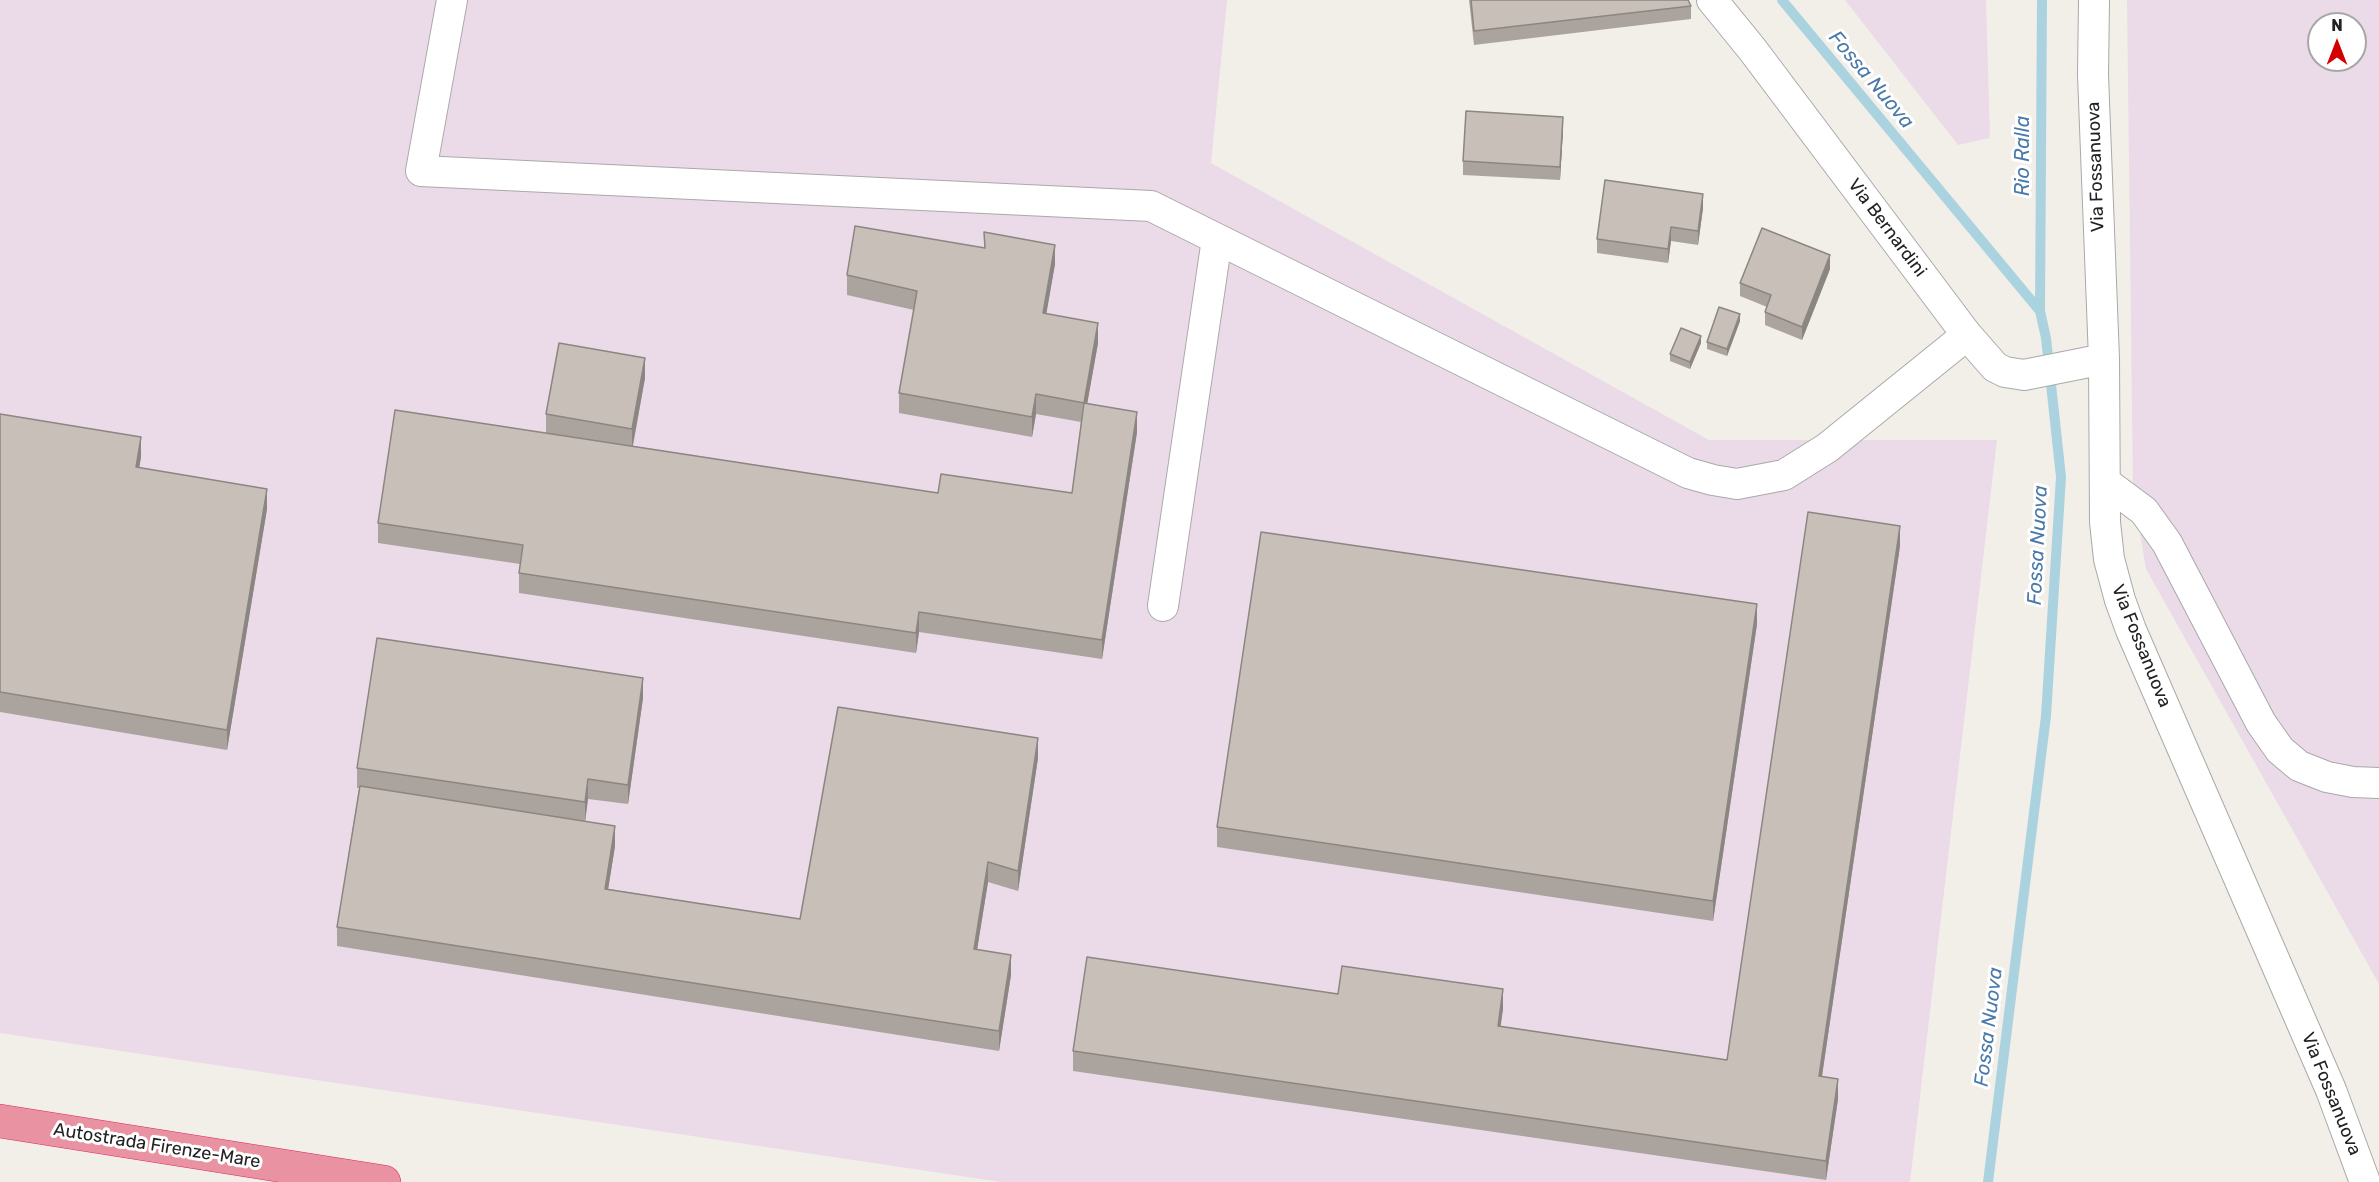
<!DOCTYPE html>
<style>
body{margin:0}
#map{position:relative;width:2379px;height:1182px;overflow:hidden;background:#f2efe9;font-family:Rubik,sans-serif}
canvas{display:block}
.north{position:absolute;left:2307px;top:12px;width:60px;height:60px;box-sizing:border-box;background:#fff;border:2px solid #a7a7a7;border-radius:50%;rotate:0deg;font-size:16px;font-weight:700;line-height:24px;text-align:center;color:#222}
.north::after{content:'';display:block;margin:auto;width:21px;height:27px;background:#d40000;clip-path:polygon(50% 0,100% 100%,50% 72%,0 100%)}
</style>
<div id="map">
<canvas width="2379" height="1182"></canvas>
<div class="north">N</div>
</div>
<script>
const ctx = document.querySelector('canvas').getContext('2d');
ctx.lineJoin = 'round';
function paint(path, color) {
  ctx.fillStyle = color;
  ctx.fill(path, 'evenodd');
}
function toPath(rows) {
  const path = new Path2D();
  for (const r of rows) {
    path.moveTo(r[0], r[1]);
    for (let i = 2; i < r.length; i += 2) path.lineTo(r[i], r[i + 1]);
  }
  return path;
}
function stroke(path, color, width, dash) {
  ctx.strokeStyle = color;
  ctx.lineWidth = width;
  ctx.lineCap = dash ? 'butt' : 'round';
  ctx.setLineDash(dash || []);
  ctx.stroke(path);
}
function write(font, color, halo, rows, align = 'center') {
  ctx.font = font + ' Rubik,sans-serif';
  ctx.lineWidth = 6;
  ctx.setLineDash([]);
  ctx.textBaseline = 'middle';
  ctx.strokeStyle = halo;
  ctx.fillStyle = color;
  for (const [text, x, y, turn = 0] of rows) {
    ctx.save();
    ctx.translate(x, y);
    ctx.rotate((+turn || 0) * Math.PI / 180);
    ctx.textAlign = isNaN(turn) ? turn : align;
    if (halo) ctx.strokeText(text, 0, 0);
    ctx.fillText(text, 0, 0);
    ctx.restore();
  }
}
paint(toPath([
 [0,0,1227,0,1211,163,1709,440,1997,440,1910,1182,1001,1182,0,1033],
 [1845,0,1986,0,1990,138,1958,145],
 [2127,0,2379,0,2379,984,2146,569,2133,491],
 [2319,24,2355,24,2355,60,2319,60]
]), '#ebdbe8');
stroke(toPath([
 [1782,0,2040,311,2046,338,2061,477,2046,716,1988,1182],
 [2040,311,2042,0]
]), '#aad3df', 10);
const street = toPath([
 [452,0,421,171,1151,206,1688,473,1713,480,1737,484,1784,475,1827,448,1967,335],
 [1712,0,1752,49,1967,335,1995,367,2005,372,2024,375,2104,359],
 [2094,0,2093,75,2104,359,2105,522,2109,559,2120,600,2131,630,2331,1090,2365,1182],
 [2105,482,2144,511,2167,543,2261,723,2280,750,2299,766,2327,777,2353,782,2379,783],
 [1163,606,1217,239]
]);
const highway = toPath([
 [0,1121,384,1182]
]);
stroke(street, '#a9a9a9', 32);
stroke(highway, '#dc2a67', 34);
stroke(street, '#fff', 30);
stroke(highway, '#e892a2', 33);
paint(toPath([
 [1469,0,1688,0,1691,6,1691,19,1474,45],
 [1563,130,1560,180,1463,175,1463,161],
 [1703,208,1698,245,1671,241,1668,263,1597,253,1597,239],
 [984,232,1055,264,1046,314,1098,343,1087,403,1137,432,1102,659,919,632,916,653,519,593,519,573,520,564,378,543,378,523,546,433,546,414,645,378,633,446,938,493,1072,493,1081,422,1036,414,1032,437,899,413,899,393,914,310,847,295,847,275,984,248],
 [1830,269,1802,340,1765,325,1765,312,1767,307,1740,296,1740,283],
 [1740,321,1727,356,1707,349,1707,342],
 [1701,343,1690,369,1670,361,1670,354],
 [0,414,141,457,139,468,267,509,227,750,0,712],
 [1900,546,1822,1076,1838,1099,1826,1180,1073,1071,1073,1051,1338,994,1503,1009,1500,1026,1727,1060],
 [1757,624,1713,921,1217,847,1217,827],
 [643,698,628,804,588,799,585,821,615,846,608,889,800,919,1038,758,1018,891,988,882,977,949,1011,975,999,1051,337,946,337,927,359,788,357,788,357,768]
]), '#aba49e');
paint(toPath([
 [1563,117,1563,130,1560,180,1560,167],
 [1703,194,1703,208,1698,245,1698,231],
 [1671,227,1671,241,1668,263,1668,249],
 [1055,245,1055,264,1043,333,1043,313],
 [1830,255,1830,269,1802,340,1802,327],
 [1740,314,1740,321,1727,356,1727,349],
 [1098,323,1098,343,1084,422,1084,403],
 [1701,336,1701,343,1690,369,1690,362],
 [645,358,645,378,632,449,632,429],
 [1036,394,1036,414,1032,437,1032,417],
 [1137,412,1137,432,1102,659,1102,640],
 [141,437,141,457,136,487,136,467],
 [267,489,267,509,227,750,227,730],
 [1900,526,1900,546,1819,1096,1819,1076],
 [1757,604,1757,624,1713,921,1713,901],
 [919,612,919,632,916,653,916,633],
 [643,678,643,698,628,804,628,785],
 [1038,738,1038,758,1018,891,1018,871],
 [588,779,588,799,585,822,585,802],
 [615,826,615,846,605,909,605,889],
 [988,862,988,882,974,969,974,949],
 [1011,955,1011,975,999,1051,999,1031],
 [1503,989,1503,1009,1498,1046,1498,1026],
 [1838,1079,1838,1099,1826,1180,1826,1161]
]), '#8b8681');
const building = toPath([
 [1471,0,1688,0,1691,6,1474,31,1471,0],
 [1466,111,1563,117,1560,167,1463,161,1466,111],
 [1605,180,1703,194,1698,231,1671,227,1668,249,1597,239,1605,180],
 [855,226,985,248,984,232,1055,245,1043,313,1098,323,1084,403,1036,394,1032,417,899,393,917,291,847,275,855,226],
 [1762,228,1830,255,1802,327,1765,312,1771,295,1740,283,1762,228],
 [1719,307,1740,314,1727,349,1707,342,1719,307],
 [1681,328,1701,336,1690,362,1670,354,1681,328],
 [559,343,645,358,632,429,546,414,559,343],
 [1084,403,1137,412,1102,640,919,612,916,633,519,573,523,545,378,523,395,410,938,493,941,474,1072,493,1084,403],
 [0,414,141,437,136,467,267,489,227,730,0,692,0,414],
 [1808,512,1900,526,1819,1076,1838,1079,1826,1161,1073,1051,1087,957,1338,994,1342,966,1503,989,1498,1026,1727,1060,1808,512],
 [1261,532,1757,604,1713,901,1217,827,1261,532],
 [377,638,643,678,628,785,588,779,585,802,357,768,377,638],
 [838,707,1038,738,1018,871,988,862,974,949,1011,955,999,1031,337,927,360,786,615,826,605,889,800,919,838,707]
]);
paint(building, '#c7bfb8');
stroke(building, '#8b8681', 1.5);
write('18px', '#222', '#fff', [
 ["Via Fossanuova",2096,167,-92],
 ["Via Bernardini",1887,228,53],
 ["Via Fossanuova",2141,646,68],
 ["Via Fossanuova",2331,1094,68],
 ["Autostrada Firenze-Mare",157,1146,9]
]);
write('italic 20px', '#4a7aab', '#fff', [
 ["Fossa Nuova",1871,80,50],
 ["Rio Ralla",2023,156,-90],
 ["Fossa Nuova",2038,545,-87],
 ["Fossa Nuova",1989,1027,-83]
]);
</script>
